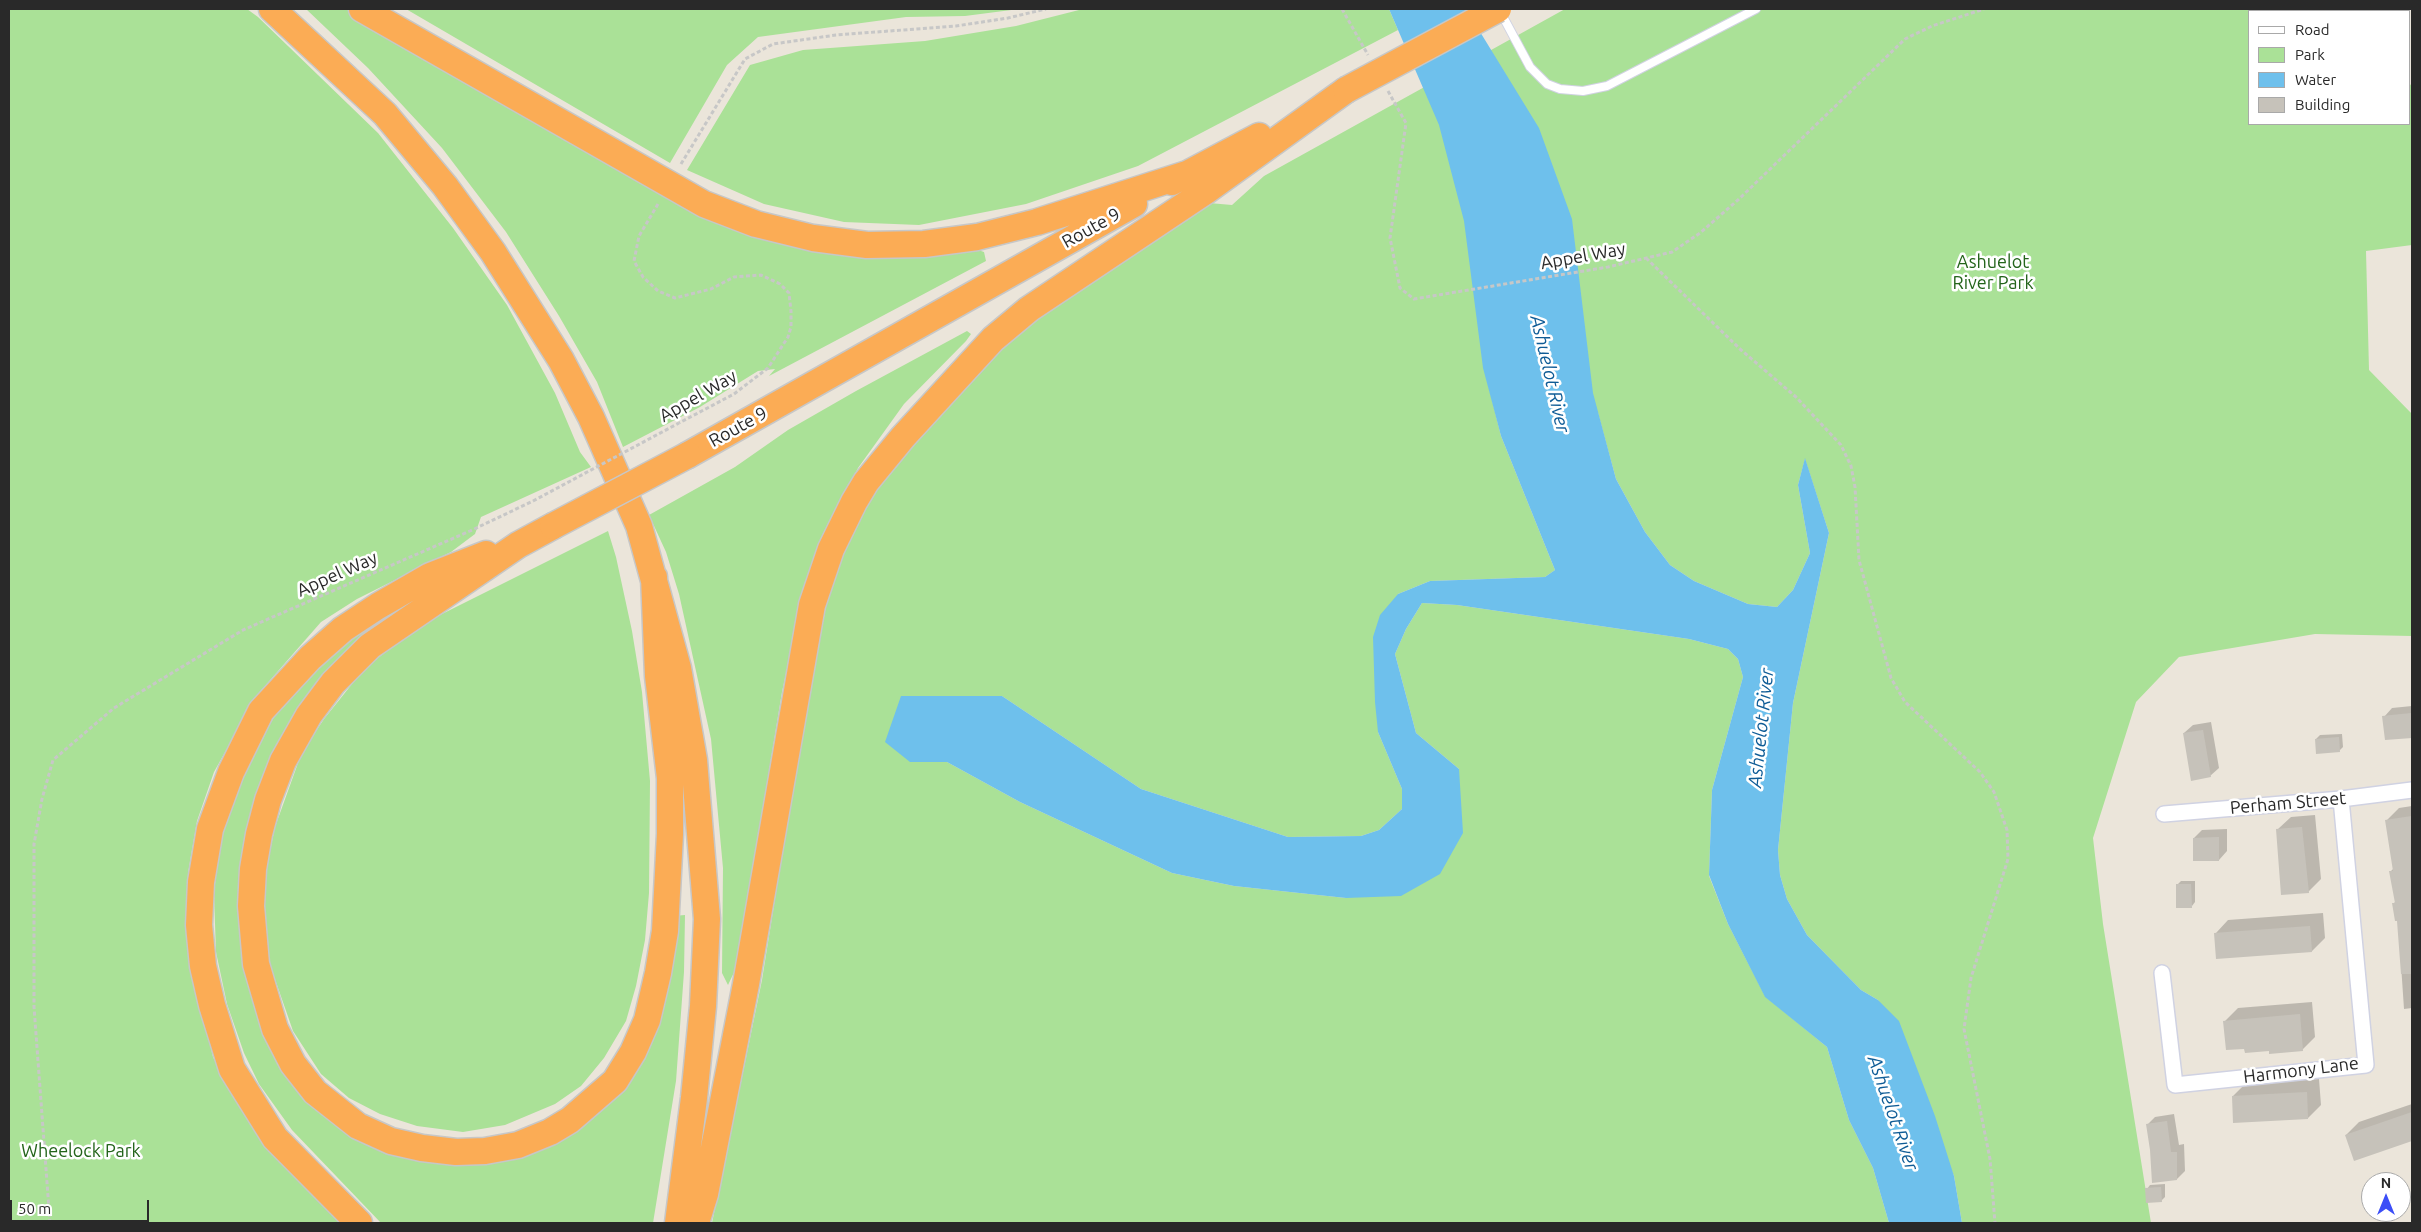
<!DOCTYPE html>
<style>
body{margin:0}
#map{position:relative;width:2421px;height:1232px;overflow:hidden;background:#ebe5da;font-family:Ubuntu,sans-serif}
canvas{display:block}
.frame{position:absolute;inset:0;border:10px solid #292929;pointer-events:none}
.legend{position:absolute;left:2248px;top:10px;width:162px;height:115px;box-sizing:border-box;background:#fff;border:1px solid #a9a9a9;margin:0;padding:6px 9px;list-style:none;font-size:15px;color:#292929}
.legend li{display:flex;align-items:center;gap:10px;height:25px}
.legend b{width:25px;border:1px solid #a9a9a9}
.north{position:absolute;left:2361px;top:1172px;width:50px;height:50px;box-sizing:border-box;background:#fff;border:1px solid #a9a9a9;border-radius:50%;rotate:0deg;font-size:14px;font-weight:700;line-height:20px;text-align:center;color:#292929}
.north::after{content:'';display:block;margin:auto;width:18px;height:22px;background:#3c4ef7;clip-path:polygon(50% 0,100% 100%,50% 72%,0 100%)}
.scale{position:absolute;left:10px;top:1200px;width:139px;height:22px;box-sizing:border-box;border:2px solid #292929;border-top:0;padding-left:6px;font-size:15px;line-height:18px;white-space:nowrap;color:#292929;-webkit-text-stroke:4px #fff;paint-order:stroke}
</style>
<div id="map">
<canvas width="2421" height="1232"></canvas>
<div class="frame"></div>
<ul class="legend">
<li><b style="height:6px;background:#fff"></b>Road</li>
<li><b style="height:14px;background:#aae197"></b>Park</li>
<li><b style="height:14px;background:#6ec0ec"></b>Water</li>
<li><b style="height:14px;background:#c6c2ba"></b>Building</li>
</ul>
<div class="north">N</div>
<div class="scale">50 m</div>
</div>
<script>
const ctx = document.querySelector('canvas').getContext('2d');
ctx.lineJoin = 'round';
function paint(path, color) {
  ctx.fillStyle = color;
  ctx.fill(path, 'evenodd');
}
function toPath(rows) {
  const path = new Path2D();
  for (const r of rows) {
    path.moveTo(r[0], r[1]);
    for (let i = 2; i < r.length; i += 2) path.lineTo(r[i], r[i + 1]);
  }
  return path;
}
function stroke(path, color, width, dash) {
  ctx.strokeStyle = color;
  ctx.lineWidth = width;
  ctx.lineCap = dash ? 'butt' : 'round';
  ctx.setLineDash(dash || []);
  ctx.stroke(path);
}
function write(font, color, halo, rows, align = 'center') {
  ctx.font = font + ' Ubuntu,sans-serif';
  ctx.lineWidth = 5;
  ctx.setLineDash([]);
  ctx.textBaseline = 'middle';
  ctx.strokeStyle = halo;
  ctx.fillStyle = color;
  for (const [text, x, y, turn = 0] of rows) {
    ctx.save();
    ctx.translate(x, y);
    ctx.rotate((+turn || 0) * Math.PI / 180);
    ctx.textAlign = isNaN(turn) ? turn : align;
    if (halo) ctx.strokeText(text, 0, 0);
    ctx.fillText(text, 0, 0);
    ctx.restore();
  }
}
paint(toPath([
 [9,9,247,9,258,17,378,133,453,228,507,305,555,393,580,452,591,467,481,517,475,534,451,552,357,599,321,622,251,702,252,711,229,745,214,772,197,821,188,873,187,924,195,981,213,1057,231,1092,347,1223,9,1223],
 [306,9,351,9,700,209,975,249,984,252,986,261,769,376,775,369,758,371,700,407,623,447,597,382,559,316,506,232,442,148,368,68],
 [406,9,1019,9,965,16,906,17,758,37,727,65,670,163],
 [1083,9,1389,9,1398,30,1138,166,1026,204,919,225,844,222,764,204,687,170,750,65,803,50,925,41,1016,26],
 [1565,9,2359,9,2361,11,2250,11,2250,124,2410,124,2410,84,2412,87,2412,245,2366,251,2369,370,2412,414,2412,636,2315,634,2179,657,2136,702,2093,838,2103,924,2151,1223,1962,1223,1954,1176,1878,1000,1861,990,1807,935,1787,899,1780,875,1778,850,1793,703,1829,533,1805,459,1798,485,1810,553,1793,590,1777,607,1748,604,1694,581,1670,565,1645,532,1616,479,1598,413,1484,368,1501,436,1555,570,1545,577,1430,581,1398,594,1378,732,1402,789,1402,809,1379,830,1361,836,1288,837,1141,789,1002,696,910,762,947,762,1020,802,1172,873,1234,886,1346,898,1459,769,1416,733,1395,654,1406,629,1422,603,1457,605,1689,639,1728,649,1738,659,1743,677,1712,790,1709,876,1728,924,1765,996,1827,1047,1849,1120,1873,1168,1889,1223,712,1223,762,980,795,773,832,574,867,498,929,422,1011,336,1209,203,1232,205,1264,176],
 [967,331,971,334,966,341,904,404,858,468,844,496,802,599,782,692,737,966,728,985,722,973,723,868,711,739,679,594,666,552,649,515,735,467,788,430,856,391],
 [608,531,616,557,632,631,642,692,650,781,649,893,645,940,636,986,626,1021,604,1058,581,1086,555,1104,505,1125,463,1132,417,1126,380,1114,349,1098,321,1074,293,1031,269,962,264,907,266,870,275,827,302,752,324,719,364,669,394,645,430,620],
 [418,590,424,598,292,727,245,928,312,1097,468,1157,603,1099,673,916,685,915,684,972,676,1081,653,1223,381,1223,292,1130,259,1084,244,1053,227,1004,216,952,214,895,217,862,226,815,254,750,290,691,348,632]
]), '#aae197');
paint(toPath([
 [1389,9,1466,9,1539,128,1572,219,1593,393,1616,479,1645,532,1670,565,1694,581,1748,604,1777,607,1793,590,1810,553,1798,485,1805,458,1829,533,1793,703,1778,850,1780,875,1787,899,1807,935,1861,990,1878,1000,1899,1021,1935,1116,1954,1176,1962,1223,1889,1223,1873,1168,1849,1120,1827,1047,1765,997,1728,924,1709,875,1712,790,1743,677,1738,659,1728,649,1689,639,1457,605,1422,603,1406,629,1395,654,1416,733,1459,769,1463,833,1440,874,1401,896,1346,898,1234,886,1172,873,1020,802,947,762,910,762,885,742,901,696,1002,696,1141,789,1288,837,1361,836,1379,830,1402,809,1402,789,1378,732,1375,702,1373,637,1380,615,1398,594,1430,581,1545,577,1555,570,1501,436,1483,368,1464,221,1439,125]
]), '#6ec0ec');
paint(toPath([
 [2412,706,2412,736,2386,739,2384,717,2392,708],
 [2211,722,2219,768,2210,776,2184,733,2193,725],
 [2342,734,2343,747,2339,751,2316,739,2320,735],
 [2412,806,2412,1008,2404,1009,2398,920,2393,904,2396,901,2391,871,2394,868,2386,821,2399,808],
 [2315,815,2321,879,2308,892,2278,829,2291,817],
 [2227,829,2227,851,2219,860,2194,838,2202,830],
 [2181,881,2195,881,2195,902,2192,906,2177,885],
 [2323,913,2325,938,2312,951,2216,933,2228,920],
 [2312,1002,2315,1037,2302,1050,2245,1047,2225,1021,2238,1008],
 [2319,1079,2321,1105,2308,1118,2233,1096,2246,1083],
 [2412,1104,2412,1140,2355,1159,2346,1135,2359,1122],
 [2174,1114,2179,1145,2184,1144,2185,1171,2177,1179,2152,1150,2148,1124,2155,1117],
 [2165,1184,2165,1197,2161,1201,2147,1189,2150,1185]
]), '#0003');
paint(toPath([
 [2412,713,2412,738,2385,740,2382,716],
 [2203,730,2211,777,2191,781,2183,733],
 [2339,737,2340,752,2316,754,2315,739],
 [2412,816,2412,974,2401,974,2397,921,2395,921,2392,903,2395,903,2389,871,2393,871,2385,820],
 [2302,827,2309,893,2281,895,2276,829],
 [2219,837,2219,861,2193,861,2193,838],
 [2176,884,2191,884,2192,908,2176,908],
 [2310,926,2312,952,2216,959,2214,933],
 [2300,1014,2303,1051,2269,1054,2269,1051,2245,1053,2244,1049,2226,1050,2223,1021],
 [2307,1092,2308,1119,2233,1123,2232,1096],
 [2412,1112,2412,1141,2354,1161,2345,1135],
 [2167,1121,2171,1152,2177,1152,2177,1180,2152,1183,2150,1150,2146,1124],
 [2161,1187,2162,1202,2146,1203,2145,1188]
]), '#c6c2ba');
const lane = toPath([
 [1501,13,1530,67,1547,84,1560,89,1583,91,1607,86,1756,9]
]);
const street = toPath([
 [2164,814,2341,799,2412,790],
 [2162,973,2175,1085,2366,1065,2341,799]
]);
const highway = toPath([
 [272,9,385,114,445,186,493,252,561,360,591,417,639,526,678,668,694,760,707,919,703,1006,694,1098,678,1223],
 [362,9,704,204,756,224,813,238,867,245,924,244,977,237,1037,222,1187,174],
 [1172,182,1259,136],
 [688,455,1134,204],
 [553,526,518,545,370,646,333,683,309,715,283,761,268,800,259,834,253,869,251,906,256,964,275,1029,293,1064,315,1092,358,1126,391,1141,422,1148,456,1152,485,1151,518,1145,550,1132,570,1120,615,1081,633,1052,647,1020,658,973,665,931,670,834,670,778,658,676,654,577],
 [359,1223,275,1138,232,1069,212,1005,203,966,199,925,201,882,210,829,231,772,261,711,310,658,343,629,378,606,430,576,486,554],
 [696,1223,705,1194,746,984,812,605,831,549,854,502,866,482,903,437,993,339,1029,309,1206,191,1346,90]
]);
stroke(lane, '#d0d2e2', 10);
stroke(street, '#d0d2e2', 18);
stroke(highway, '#c7c7c7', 29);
stroke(toPath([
 [1342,9,1368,55],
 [1388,91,1406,123,1390,238,1400,288,1414,299,1608,267,1672,252,1700,233,1739,199,1905,39,1932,26,1984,9],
 [681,164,745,59,773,44,836,35,956,26,1008,18,1046,9],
 [658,204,639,236,634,261,643,277,658,291,675,298,711,289,734,277,761,275,780,284,789,293,791,311,791,327,788,337,768,368,734,394,679,423],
 [1646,258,1740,349,1796,397,1841,445,1851,466,1855,487,1859,560,1891,678,1905,702,1980,772,1994,792,2007,830,2008,859,1971,978,1964,1029,1990,1159,1995,1223],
 [50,1223,34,1007,34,844,42,799,53,760,114,708,243,630,470,531,533,501]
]), '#c7c7c7', 3, [4, 2.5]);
stroke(lane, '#fff', 8);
stroke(street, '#fff', 15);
stroke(highway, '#fbac55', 26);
const highwayBridge = toPath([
 [1346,90,1498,9],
 [553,526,688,455]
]);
stroke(highwayBridge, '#c7c7c7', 29, []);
stroke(toPath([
 [533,501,679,423]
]), '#c7c7c7', 3, [4, 2.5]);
stroke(highwayBridge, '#fbac55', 26);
write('18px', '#292929', '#fff', [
 ["Route 9",1091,228,-29],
 ["Appel Way",1583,256,-10],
 ["Appel Way",698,396,-30],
 ["Route 9",738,427,-29],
 ["Appel Way",337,574,-24],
 ["Perham Street",2288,803,-5],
 ["Harmony Lane",2301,1070,-7]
]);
write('18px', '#23641a', '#fff', [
 ["Ashuelot",1993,262],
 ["River Park",1993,283],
 ["Wheelock Park",81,1151]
]);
write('italic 19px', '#0f5c96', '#fff', [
 ["Ashuelot River",1550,374,77],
 ["Ashuelot River",1761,728,-84],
 ["Ashuelot River",1893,1113,71]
]);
</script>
